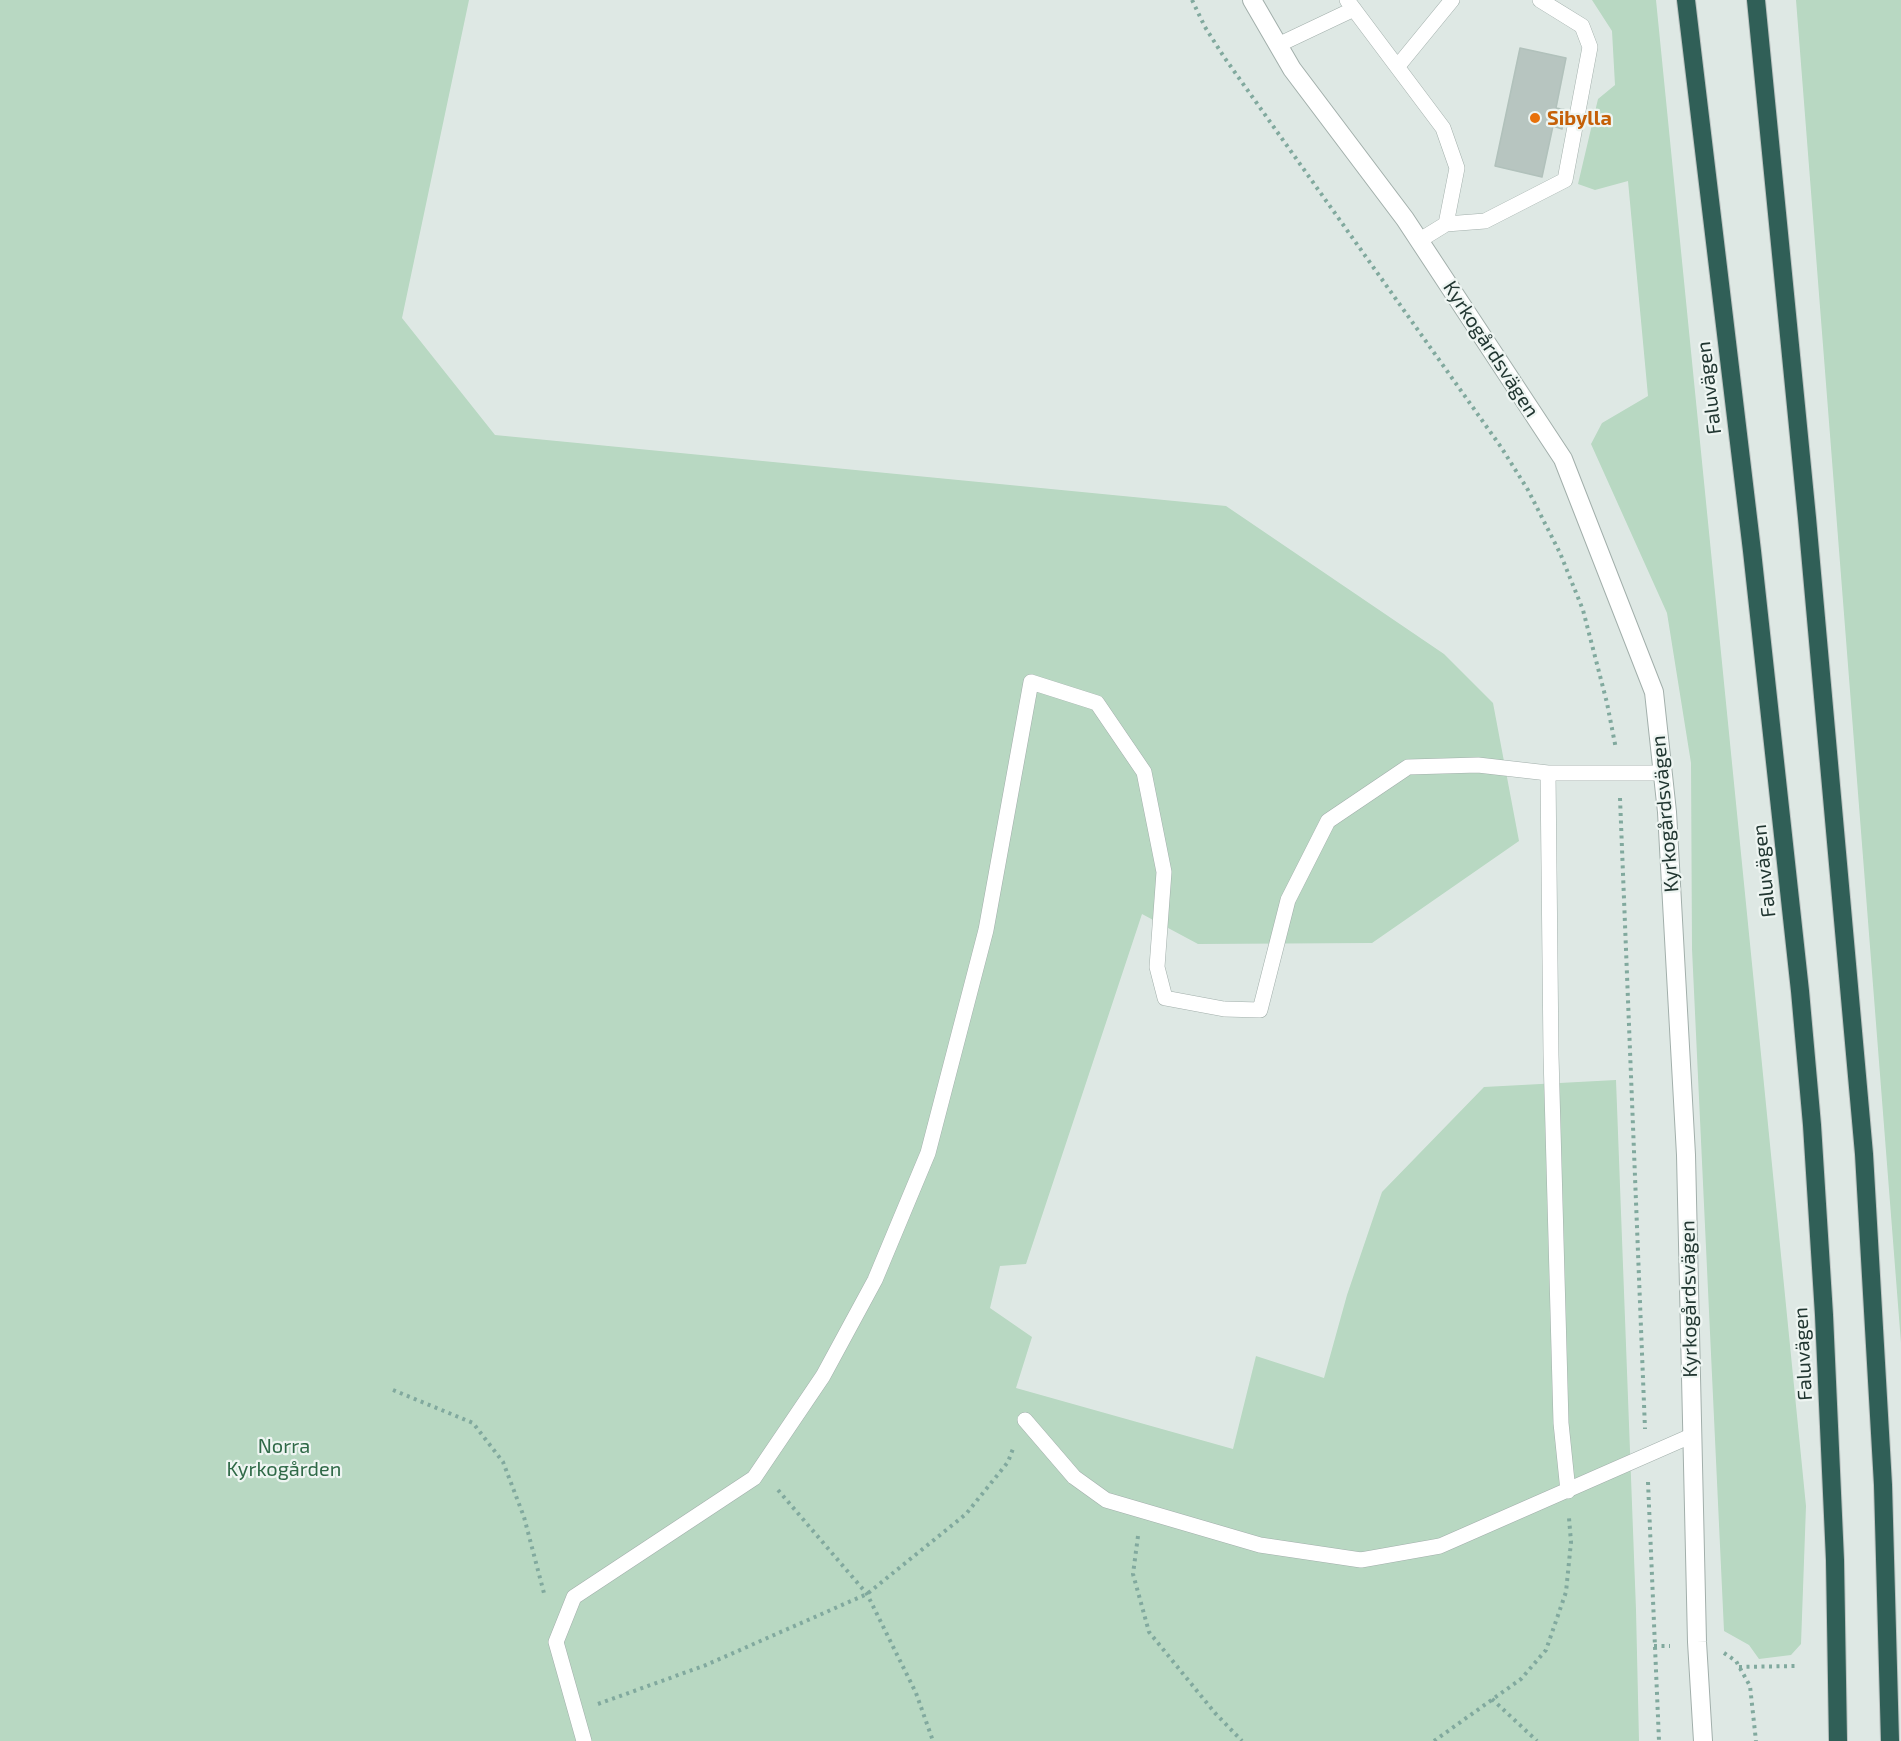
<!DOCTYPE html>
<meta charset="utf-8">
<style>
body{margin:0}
canvas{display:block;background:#dee8e4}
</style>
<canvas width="1901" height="1741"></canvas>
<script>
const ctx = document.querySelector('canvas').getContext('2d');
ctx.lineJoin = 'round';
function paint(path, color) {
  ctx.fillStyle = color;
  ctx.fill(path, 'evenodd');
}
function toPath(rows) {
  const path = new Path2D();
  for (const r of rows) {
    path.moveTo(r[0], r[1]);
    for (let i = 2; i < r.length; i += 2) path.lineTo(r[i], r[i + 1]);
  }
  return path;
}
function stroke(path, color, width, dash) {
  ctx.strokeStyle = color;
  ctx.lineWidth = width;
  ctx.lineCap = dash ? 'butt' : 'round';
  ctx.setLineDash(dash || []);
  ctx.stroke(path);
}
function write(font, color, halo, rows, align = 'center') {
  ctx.font = font + ' "Exo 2",sans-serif';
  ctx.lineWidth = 4.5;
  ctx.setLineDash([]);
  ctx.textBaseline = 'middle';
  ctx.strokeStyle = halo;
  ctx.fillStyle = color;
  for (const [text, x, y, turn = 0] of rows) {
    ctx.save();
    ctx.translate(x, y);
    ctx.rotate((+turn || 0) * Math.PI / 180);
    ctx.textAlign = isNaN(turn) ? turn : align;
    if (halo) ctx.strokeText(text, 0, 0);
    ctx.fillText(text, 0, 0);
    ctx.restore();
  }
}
paint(toPath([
 [0,0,469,0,402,318,495,435,1226,506,1444,654,1493,703,1519,841,1372,943,1198,944,1142,914,1026,1264,1000,1266,990,1308,1032,1337,1016,1388,1233,1449,1256,1356,1324,1378,1347,1295,1382,1192,1484,1087,1616,1080,1636,1610,1639,1741,0,1741],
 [1592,0,1656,0,1806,1506,1801,1644,1791,1655,1759,1659,1749,1645,1724,1631,1692,949,1691,763,1667,613,1591,444,1602,423,1648,396,1628,181,1595,190,1578,184,1598,99,1615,85,1612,31],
 [1796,0,1901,0,1901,1343]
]), '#b8d8c2');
const building = toPath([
 [1520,48,1566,58,1556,108,1566,110,1562,129,1553,126,1542,177,1495,166,1520,48]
]);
paint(building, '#b7c5c0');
stroke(building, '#b1c1bb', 1.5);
const lane = toPath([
 [1347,0,1443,128,1457,168,1446,224],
 [1278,45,1354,9],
 [1398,66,1452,0],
 [1420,240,1446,224,1485,221,1565,180,1590,47,1582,26,1540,0],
 [1548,773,1551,1055,1561,1423,1568,1491],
 [1025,1420,1074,1477,1106,1500,1260,1545,1361,1560,1440,1546,1693,1435],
 [584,1741,556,1642,574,1597,754,1478,823,1376,875,1280,928,1153,986,930,1031,682,1097,703,1144,772,1164,872,1157,967,1165,998,1224,1009,1260,1010,1288,900,1328,821,1408,767,1478,765,1548,773,1663,773]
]);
const street = toPath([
 [1252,0,1292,69,1405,219,1563,459,1654,692,1667,812,1686,1155,1697,1642,1703,1741]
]);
const highway = toPath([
 [1686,0,1752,551,1800,991,1812,1125,1824,1315,1835,1560,1838,1741],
 [1756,0,1807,518,1864,1154,1883,1485,1890,1741]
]);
stroke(lane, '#a2afab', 16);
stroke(street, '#a2afab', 20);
stroke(highway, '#bcc3c1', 20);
stroke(toPath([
 [1192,0,1205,27,1224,57,1501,447,1528,490,1560,553,1583,610,1607,703,1616,749],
 [1620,798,1645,1429],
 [393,1390,473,1423,503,1462,524,1517,545,1597],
 [1648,1482,1659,1741],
 [778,1490,867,1594,916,1693,933,1741],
 [1138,1536,1133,1574,1149,1632,1215,1713,1242,1741],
 [1654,1646,1670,1646],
 [1724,1653,1736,1661,1750,1686,1756,1741],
 [1739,1667,1796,1666],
 [1492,1699,1537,1741],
 [598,1704,706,1665,867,1594,966,1514,1008,1462,1014,1446],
 [1434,1741,1521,1679,1546,1650,1566,1592,1571,1542,1569,1518]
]), '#81a99e', 4, [3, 4.5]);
stroke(lane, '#fff', 15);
stroke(street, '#fff', 18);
stroke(highway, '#305f57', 18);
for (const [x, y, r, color] of [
 [1535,118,6,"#e8710a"]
]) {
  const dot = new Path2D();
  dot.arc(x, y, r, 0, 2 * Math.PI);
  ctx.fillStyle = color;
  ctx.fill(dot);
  stroke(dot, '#eef5f2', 2);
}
write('bold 20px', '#c56008', '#eef5f2', [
 ["Sibylla",1547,118]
], 'left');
write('20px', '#213631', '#eef5f2', [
 ["Kyrkogårdsvägen",1491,349,57],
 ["Faluvägen",1709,388,-97],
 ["Kyrkogårdsvägen",1665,814,-95],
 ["Faluvägen",1764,871,-96],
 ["Kyrkogårdsvägen",1689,1299,-91],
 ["Faluvägen",1803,1354,-93]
]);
write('20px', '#2f6947', '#eef5f2', [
 ["Norra",284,1446],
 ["Kyrkogården",284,1469]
]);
</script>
